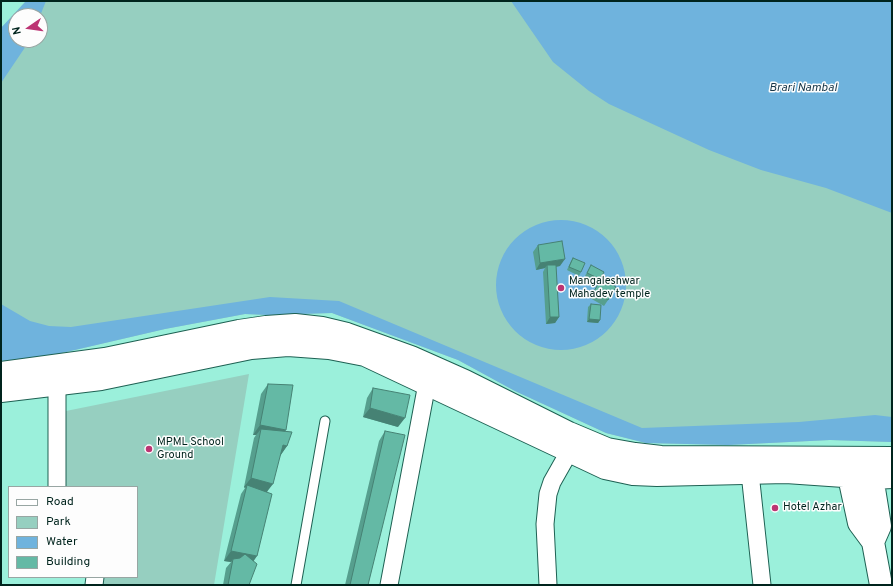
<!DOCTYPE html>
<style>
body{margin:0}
#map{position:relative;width:893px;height:586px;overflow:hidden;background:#9bf0db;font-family:Overpass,sans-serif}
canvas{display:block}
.frame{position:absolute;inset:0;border:2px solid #00241d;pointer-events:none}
.legend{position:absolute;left:8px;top:486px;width:130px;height:92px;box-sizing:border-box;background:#fdfdfd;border:1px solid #98a6a3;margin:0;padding:5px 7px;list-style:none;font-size:12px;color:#00241d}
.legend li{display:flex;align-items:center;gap:8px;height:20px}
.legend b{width:20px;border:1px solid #98a6a3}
.north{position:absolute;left:8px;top:8px;width:40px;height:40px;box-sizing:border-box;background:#fdfdfd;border:1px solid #98a6a3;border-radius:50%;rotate:257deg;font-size:11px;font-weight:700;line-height:16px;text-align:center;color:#00241d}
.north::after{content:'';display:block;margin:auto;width:14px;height:18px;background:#bc3473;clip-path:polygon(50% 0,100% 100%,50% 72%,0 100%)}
</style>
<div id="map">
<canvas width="893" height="586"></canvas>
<div class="frame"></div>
<ul class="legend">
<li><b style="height:5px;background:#fff"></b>Road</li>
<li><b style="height:11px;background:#96cfc0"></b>Park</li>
<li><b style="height:11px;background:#6fb3dd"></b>Water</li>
<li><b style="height:11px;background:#64b9a5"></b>Building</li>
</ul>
<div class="north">N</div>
</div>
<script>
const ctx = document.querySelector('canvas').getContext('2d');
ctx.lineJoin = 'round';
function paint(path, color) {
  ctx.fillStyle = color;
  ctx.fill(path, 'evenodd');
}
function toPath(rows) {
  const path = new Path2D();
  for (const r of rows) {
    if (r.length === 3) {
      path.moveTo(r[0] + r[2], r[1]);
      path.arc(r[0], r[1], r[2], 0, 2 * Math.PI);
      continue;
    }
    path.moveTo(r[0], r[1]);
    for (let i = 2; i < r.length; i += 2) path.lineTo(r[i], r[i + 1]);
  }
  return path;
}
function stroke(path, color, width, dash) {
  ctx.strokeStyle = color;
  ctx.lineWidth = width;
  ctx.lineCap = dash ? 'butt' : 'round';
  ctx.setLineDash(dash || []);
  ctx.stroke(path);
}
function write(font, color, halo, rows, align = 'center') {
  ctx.font = font + ' Overpass,sans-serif';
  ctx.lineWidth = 3;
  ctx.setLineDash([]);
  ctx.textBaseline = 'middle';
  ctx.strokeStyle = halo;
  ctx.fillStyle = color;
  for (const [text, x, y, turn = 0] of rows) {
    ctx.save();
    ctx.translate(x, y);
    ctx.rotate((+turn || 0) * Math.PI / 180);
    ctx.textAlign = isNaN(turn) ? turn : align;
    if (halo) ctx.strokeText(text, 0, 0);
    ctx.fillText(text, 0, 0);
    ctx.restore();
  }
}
paint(toPath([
 [26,1,892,1,892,442,830,440,728,445,646,443,606,433,515,391,458,360,332,313,268,315,245,314,165,329,49,356,1,361,1,28],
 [16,16,40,16,40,40,16,40],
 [249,374,214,585,100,585,100,577,137,577,137,487,61,487,61,412]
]), '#96cfc0');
paint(toPath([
 [26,1,46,1,40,16,16,16,16,40,30,40,1,83,1,28],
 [511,1,892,1,892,213,826,188,761,170,709,150,609,104,589,91,553,62],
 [561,285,65],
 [270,297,339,301,642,428,799,422,875,415,892,417,892,442,830,440,728,445,646,443,606,433,515,391,458,360,332,313,268,315,245,314,165,329,49,356,1,361,1,304,30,321,49,326,71,327]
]), '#6fb3dd');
const lane = toPath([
 [296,585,325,421]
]);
const street = toPath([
 [750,473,762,585],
 [57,487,57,385],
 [94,585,95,577],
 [389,585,429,373],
 [548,585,545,524,548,494,552,482,569,452]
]);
const secondary = toPath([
 [1,373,105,359,239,331,266,327,295,325,322,328,347,334,411,357,465,381,569,433,607,449,635,454,661,457,892,458],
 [1,391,101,379,251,348,288,345,329,348,365,355,605,468,633,474,657,475,786,472,873,478,892,477],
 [846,463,859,523,873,542,881,585],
 [870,464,880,526,873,542]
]);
stroke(lane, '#1e6153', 11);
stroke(street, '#1e6153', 19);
stroke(secondary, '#1e6153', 24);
stroke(lane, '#fff', 9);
stroke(street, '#fff', 17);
stroke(secondary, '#fff', 22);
paint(toPath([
 [538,245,560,266,556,267,559,317,555,323,546,324,543,272,545,268,536,270,533,252],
 [573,258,581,272,579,276,567,270,571,261],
 [591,265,600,279,598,283,585,276],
 [602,278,608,300,604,306,590,298],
 [591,304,600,320,598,323,587,322,588,307],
 [268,384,285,431,287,446,280,456,267,492,249,585,223,585,226,568,231,562,224,561,241,494,245,488,244,487,254,438,256,435,253,435,261,394],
 [373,388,398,427,363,417,367,398],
 [385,431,368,585,345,585,379,441]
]), '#569f8e');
paint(toPath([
 [565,259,560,266,547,268,547,265,545,268,536,270,540,263],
 [550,317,559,317,555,323,546,324],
 [589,319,600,320,598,323,587,322],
 [370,408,405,418,398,427,363,417],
 [260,425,286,430,280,439,261,429,256,435,253,435],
 [283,445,287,446,280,456],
 [251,478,273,484,266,493,247,485,245,488,244,487],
 [231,551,257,556,251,565,233,559,231,562,224,561]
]), '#468274');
const building = toPath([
 [562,241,565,259,540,263,538,245,562,241],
 [573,258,585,263,581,272,569,267,573,258],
 [547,265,556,265,559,317,550,317,547,265],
 [591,265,604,272,600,279,587,273,591,265],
 [602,278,616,287,608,300,594,291,602,278],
 [591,304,601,305,600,320,589,319,591,304],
 [268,384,293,385,286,430,260,425,268,384],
 [373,388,410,395,405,418,370,408,373,388],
 [261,429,292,432,287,446,283,445,273,484,251,478,261,429],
 [385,431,405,435,368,585,350,585,385,431],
 [247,485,272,494,257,556,231,551,247,485],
 [245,554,257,564,249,585,228,585,233,559,240,558,245,554]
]);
paint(building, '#64b9a5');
stroke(building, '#468274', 1);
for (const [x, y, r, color] of [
 [561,288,4,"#bc3473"],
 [149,449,4,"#bc3473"],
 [775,508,4,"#bc3473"]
]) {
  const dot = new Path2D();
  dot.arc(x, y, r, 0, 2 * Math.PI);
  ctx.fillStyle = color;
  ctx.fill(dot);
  stroke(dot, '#fdfdfd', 1.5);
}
write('11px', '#00241d', '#fdfdfd', [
 ["Mangaleshwar",569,282],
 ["Mahadev temple",569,295],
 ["MPML School",157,443],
 ["Ground",157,456],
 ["Hotel Azhar",783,508]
], 'left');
write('italic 12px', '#173648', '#fdfdfd', [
 ["Brari Nambal",803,89]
]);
</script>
